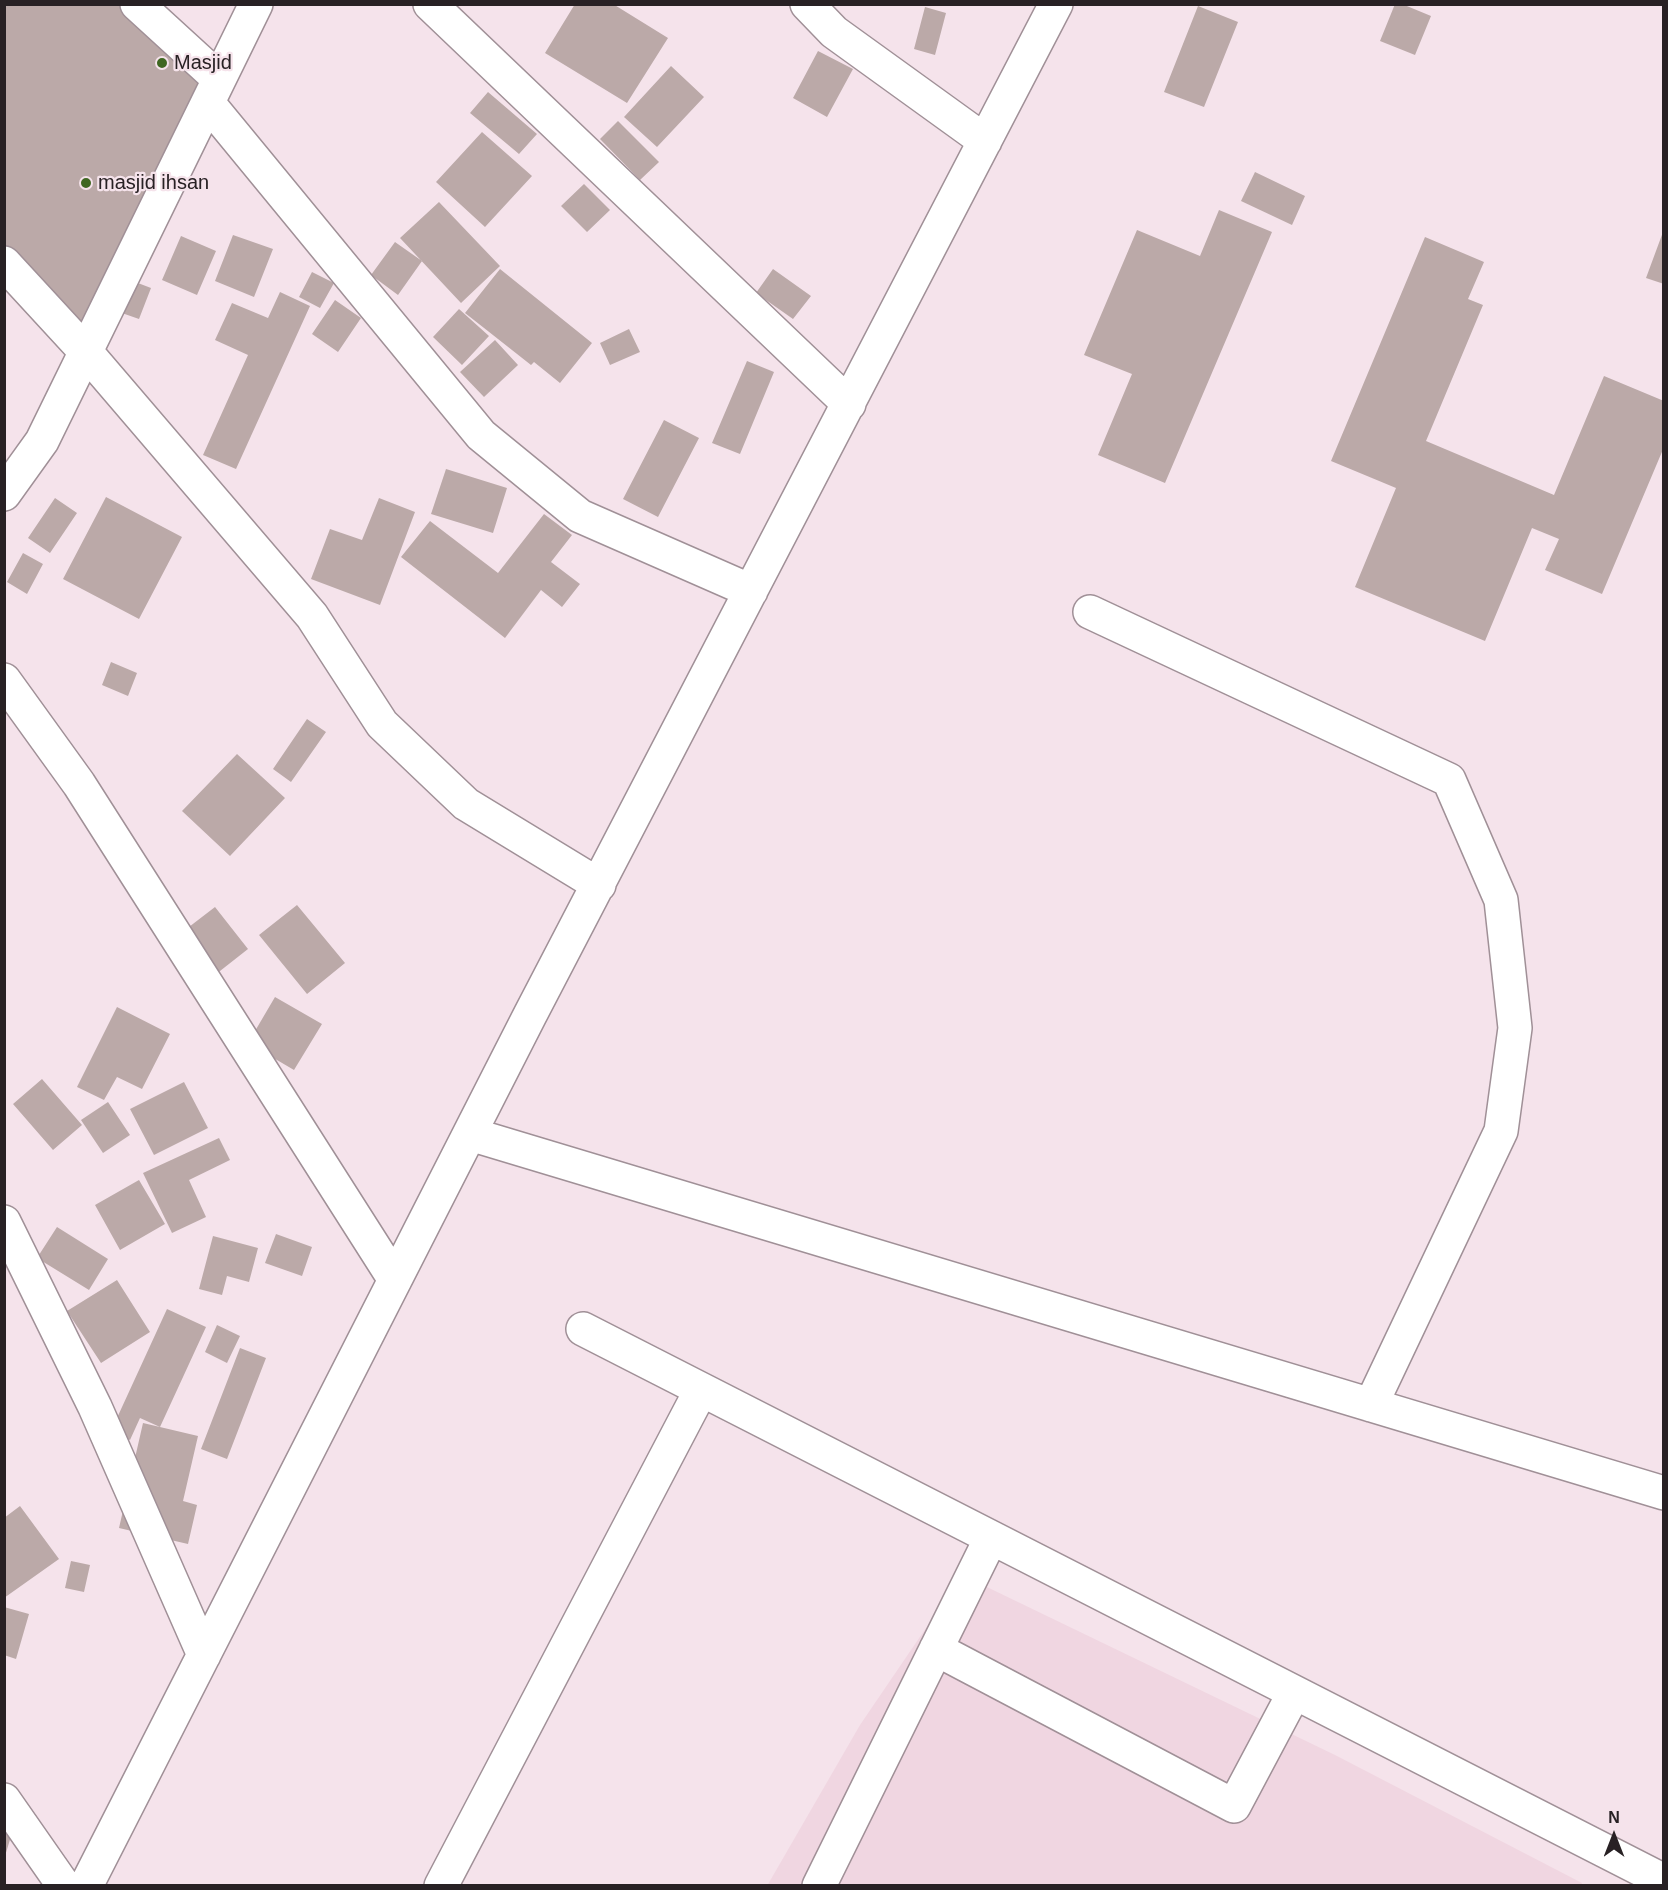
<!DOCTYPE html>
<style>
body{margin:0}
#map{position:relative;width:1668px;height:1890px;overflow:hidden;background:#f5e3eb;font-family:Arial,sans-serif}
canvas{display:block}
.frame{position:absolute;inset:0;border:6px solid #282124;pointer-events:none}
.north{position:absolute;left:1584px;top:1806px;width:60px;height:60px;-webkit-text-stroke:4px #f5e3eb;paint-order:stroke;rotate:0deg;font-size:16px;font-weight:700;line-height:24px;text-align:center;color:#282124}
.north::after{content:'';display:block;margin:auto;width:21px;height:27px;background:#282124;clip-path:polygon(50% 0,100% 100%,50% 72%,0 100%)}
</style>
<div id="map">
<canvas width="1668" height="1890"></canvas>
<div class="frame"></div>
<div class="north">N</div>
</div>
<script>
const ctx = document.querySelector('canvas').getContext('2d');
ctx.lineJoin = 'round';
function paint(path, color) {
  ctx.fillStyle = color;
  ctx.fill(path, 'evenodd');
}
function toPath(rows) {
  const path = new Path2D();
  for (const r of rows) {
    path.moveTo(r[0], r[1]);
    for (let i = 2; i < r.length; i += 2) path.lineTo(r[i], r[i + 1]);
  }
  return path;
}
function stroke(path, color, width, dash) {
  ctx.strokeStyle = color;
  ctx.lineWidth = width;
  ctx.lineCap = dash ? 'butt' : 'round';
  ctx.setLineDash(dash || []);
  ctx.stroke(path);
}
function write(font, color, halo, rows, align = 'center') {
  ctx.font = font + ' Arial,sans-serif';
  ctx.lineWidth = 4.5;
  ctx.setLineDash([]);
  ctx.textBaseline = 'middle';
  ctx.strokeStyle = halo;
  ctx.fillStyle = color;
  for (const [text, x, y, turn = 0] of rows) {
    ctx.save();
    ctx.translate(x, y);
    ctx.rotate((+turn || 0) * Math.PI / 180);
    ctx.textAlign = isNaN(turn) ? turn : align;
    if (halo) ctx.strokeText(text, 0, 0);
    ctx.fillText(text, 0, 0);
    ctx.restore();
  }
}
paint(toPath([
 [962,1575,1335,1755,1582,1883,1581,1886,767,1886,860,1725]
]), '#f0d6e1');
paint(toPath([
 [4,4,137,4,219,79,86,352,4,263],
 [575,4,613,4,668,38,627,103,545,53],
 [1395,4,1402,4,1431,16,1415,55,1380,41],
 [1198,6,1238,22,1204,107,1164,92],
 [925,7,946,13,935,55,914,49],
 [818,51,853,69,827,117,793,98],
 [671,66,704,97,657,147,624,117],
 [488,92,537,134,519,154,470,113],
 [618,121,659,162,640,180,600,139],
 [482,132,532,176,485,227,436,182],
 [1255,172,1305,196,1292,225,1241,201],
 [584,184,610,210,587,232,561,206],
 [439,202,500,266,461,303,400,238],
 [1219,210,1272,232,1165,483,1098,455,1132,374,1084,355,1137,230,1200,256],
 [1663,232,1664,232,1664,284,1646,278],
 [233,235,273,249,254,297,215,281],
 [181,236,216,251,197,295,162,280],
 [1425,237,1484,262,1468,299,1483,305,1426,441,1554,495,1604,376,1664,401,1664,447,1602,594,1545,570,1559,539,1532,528,1485,641,1355,587,1396,488,1331,461],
 [395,242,422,261,398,295,371,275],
 [500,269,592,343,560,383,534,362,531,365,465,313],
 [773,269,811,296,793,319,756,293],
 [312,272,334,283,320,308,299,297],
 [130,280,151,288,139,319,119,312],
 [280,292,310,306,236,469,203,455,248,355,215,340,232,303,268,318],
 [335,300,361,318,338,352,312,334],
 [459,309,489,336,462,365,433,337],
 [629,329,640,352,610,365,600,343],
 [495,340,518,365,484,397,460,372],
 [747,361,774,372,740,454,712,443],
 [664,420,699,438,658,517,623,499],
 [446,469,507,488,493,533,431,514],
 [106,497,182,537,139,619,63,579],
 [55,498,77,513,50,553,28,538],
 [379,498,415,512,380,605,311,579,330,529,362,540],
 [544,514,572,535,551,562,580,584,562,607,541,590,505,638,401,557,430,521,498,573],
 [23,553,43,564,27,594,7,582],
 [111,662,137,673,128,696,102,685],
 [307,719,326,732,291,782,273,769],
 [237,754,285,798,230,856,182,811],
 [297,905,345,963,307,994,259,935],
 [215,907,248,949,206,982,172,940],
 [275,997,322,1024,294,1070,248,1043],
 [117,1007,170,1034,142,1089,117,1077,104,1100,77,1087],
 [42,1079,82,1125,53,1150,13,1104],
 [184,1082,208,1128,154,1155,130,1109],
 [108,1102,130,1135,103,1153,81,1120],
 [219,1138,230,1160,189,1180,206,1217,172,1233,143,1173],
 [139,1180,165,1224,120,1250,95,1205],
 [57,1227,108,1259,89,1290,37,1258],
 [276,1234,312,1247,302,1276,265,1263],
 [213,1236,258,1248,249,1282,227,1276,222,1295,199,1289],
 [117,1280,150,1332,101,1363,67,1311],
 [167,1309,206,1327,160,1427,140,1418,130,1440,111,1431],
 [217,1325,240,1336,227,1363,205,1352],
 [240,1348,266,1358,227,1459,201,1449],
 [143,1423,198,1436,183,1501,197,1505,188,1544,119,1528],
 [20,1506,59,1559,4,1598,4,1518],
 [71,1561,90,1565,84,1592,65,1588],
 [4,1607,29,1614,16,1659,4,1655],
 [5,1830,12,1833,5,1856]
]), '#bba9a8');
const minor = toPath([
 [137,4,219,79],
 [430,4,849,404],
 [807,4,834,32,985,141],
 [208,103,481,435,580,516,751,591],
 [4,263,86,352,312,616,382,724,466,804,599,885],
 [4,494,42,441,256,4],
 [1090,612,1449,780,1501,900,1515,1028,1501,1131,1371,1405],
 [4,680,79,784,395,1280],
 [470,1134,1664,1493],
 [4,1222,95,1407,204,1655],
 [583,1329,1664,1881],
 [936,1649,1234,1806,1294,1693],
 [4,1800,64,1886],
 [86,1886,530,1015,1056,4],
 [441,1886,701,1390],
 [819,1886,991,1538]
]);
stroke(minor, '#a09097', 36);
stroke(minor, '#fff', 33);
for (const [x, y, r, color] of [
 [162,63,6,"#3f6722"],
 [86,183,6,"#3f6722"]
]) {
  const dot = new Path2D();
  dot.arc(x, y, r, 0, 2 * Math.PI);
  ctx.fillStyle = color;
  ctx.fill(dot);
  stroke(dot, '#f5e3eb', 2);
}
write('20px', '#282124', '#f5e3eb', [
 ["Masjid",174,63],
 ["masjid ihsan",98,183]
], 'left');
</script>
